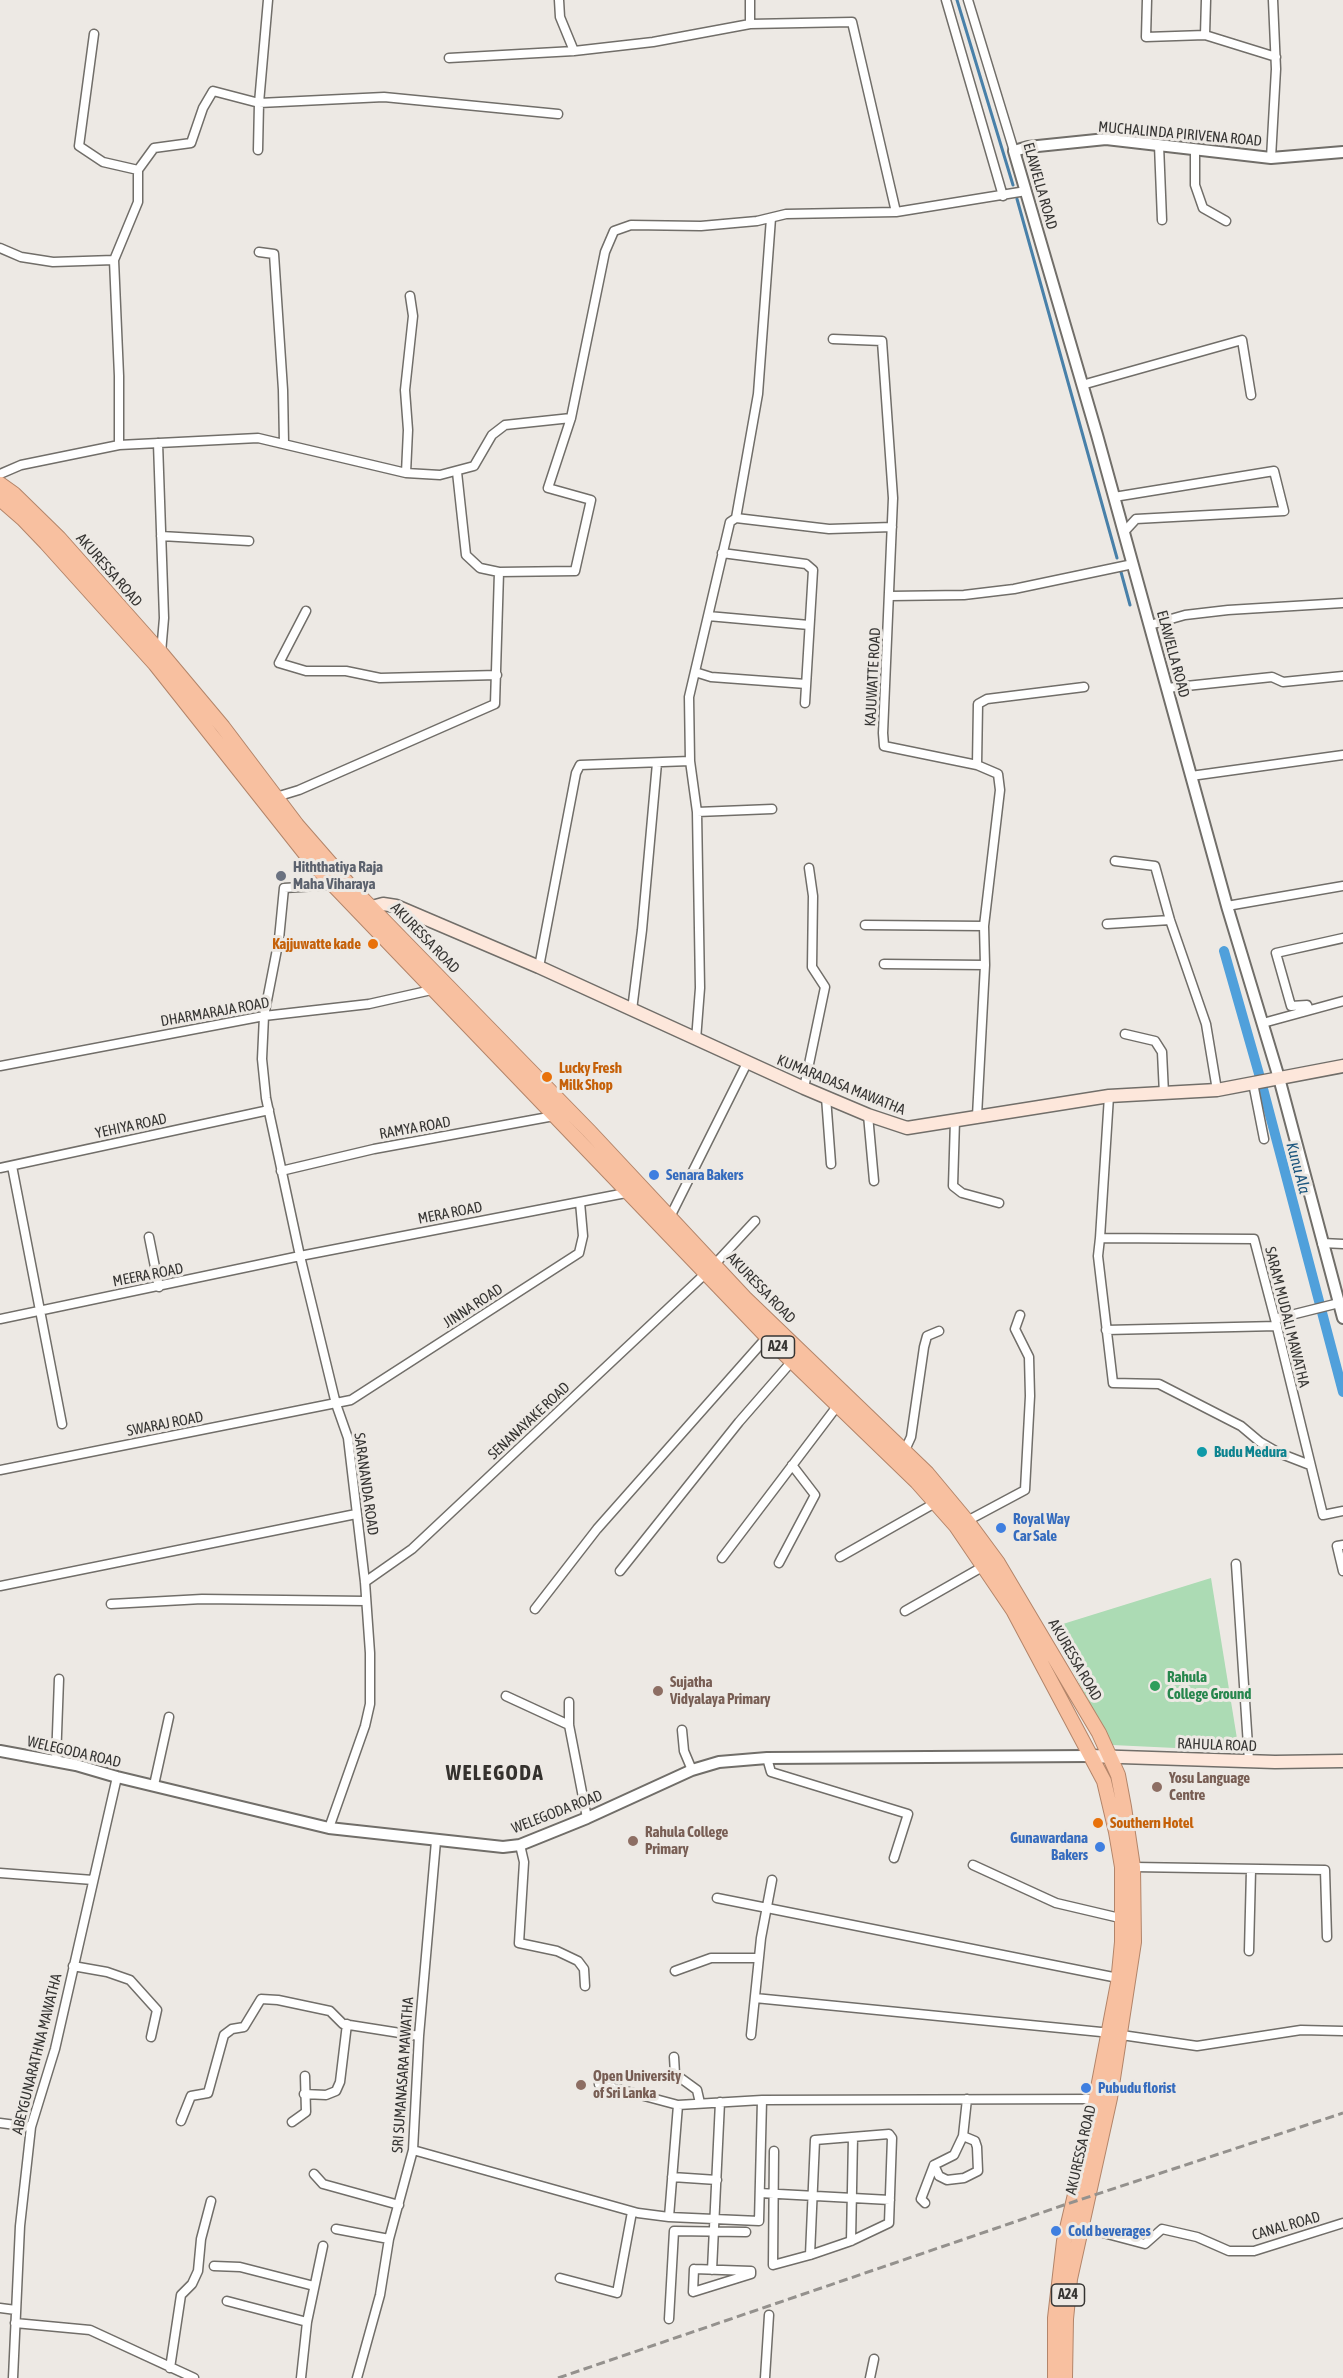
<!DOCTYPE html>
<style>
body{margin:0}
canvas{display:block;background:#ede9e4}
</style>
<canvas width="1343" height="2378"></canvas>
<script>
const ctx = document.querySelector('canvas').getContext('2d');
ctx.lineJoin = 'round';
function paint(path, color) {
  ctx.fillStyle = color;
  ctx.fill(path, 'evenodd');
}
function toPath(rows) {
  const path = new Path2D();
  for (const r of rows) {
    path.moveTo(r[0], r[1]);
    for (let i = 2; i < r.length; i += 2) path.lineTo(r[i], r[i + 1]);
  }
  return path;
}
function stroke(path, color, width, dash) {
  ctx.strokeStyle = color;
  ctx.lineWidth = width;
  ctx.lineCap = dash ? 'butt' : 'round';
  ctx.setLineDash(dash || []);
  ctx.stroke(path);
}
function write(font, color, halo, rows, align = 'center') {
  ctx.font = font + ' "Asap Condensed",sans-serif';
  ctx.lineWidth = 6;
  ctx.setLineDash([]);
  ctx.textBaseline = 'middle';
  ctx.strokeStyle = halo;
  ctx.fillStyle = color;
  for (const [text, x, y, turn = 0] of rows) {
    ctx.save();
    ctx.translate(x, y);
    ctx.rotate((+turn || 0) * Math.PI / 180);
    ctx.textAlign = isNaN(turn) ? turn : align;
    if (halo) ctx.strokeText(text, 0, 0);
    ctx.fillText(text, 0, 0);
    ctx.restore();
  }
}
paint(toPath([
 [1211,1578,1239,1751,1112,1745,1050,1628]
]), '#acdbb4');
stroke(toPath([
 [957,0,1013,185],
 [1017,199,1117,558],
 [1121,572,1130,605]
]), '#4880a9', 3);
stroke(toPath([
 [1224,951,1261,1081,1343,1392]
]), '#50a0db', 10);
const minor = toPath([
 [268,0,259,103,384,97,558,114],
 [559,0,560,17,574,51],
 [946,0,1003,196],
 [968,0,1014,151],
 [1147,0,1146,37,1205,35,1276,57],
 [750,24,750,0],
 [1205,35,1206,0],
 [449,58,574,51,653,42,750,24,852,22,896,212,1026,191],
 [1159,145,1162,220],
 [1195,149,1195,185,1203,208,1226,221],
 [1271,158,1276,69,1273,0],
 [138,170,154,148,191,143,203,108,213,91,259,103,258,150],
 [0,248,21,257,53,262,114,260,138,202,138,170,103,162,79,146,94,34],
 [259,252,274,254,283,390,284,443],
 [114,260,119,376,119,445],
 [833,339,882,341,893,498,883,733,884,746,977,765,998,774,1000,790,984,926,985,965,977,1116],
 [1082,385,1242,340,1251,395],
 [158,443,164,618,161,653],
 [406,473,408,430,405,390,413,316,410,296],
 [0,474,21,465,119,445,258,438,406,473,440,475,474,466,492,435,505,425,571,418],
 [1114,497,1274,471,1284,511,1136,519,1124,532],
 [736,518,758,394,771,218],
 [161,536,249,541],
 [722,553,806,564,813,570,805,703],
 [499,572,575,571,591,500,548,488,571,418,605,252,614,231,631,225,701,226,757,221,786,214,896,212],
 [890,596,964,595,1014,589,1133,564],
 [306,611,279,663,306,671,346,671,380,678,497,675],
 [708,616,809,625],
 [1150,625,1185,615,1228,610,1343,603],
 [695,672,711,677,806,684],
 [1167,688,1272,677,1283,682,1343,676],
 [977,765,978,704,987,699,1084,687],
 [1191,776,1343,755],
 [276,797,299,790,495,704,499,572,480,568,466,555,457,472],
 [697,812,772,809],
 [1115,861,1155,866,1170,920,1206,1024,1217,1090],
 [1227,906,1343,886],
 [1107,924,1170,920],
 [865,925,984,926],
 [884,964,985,965],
 [539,967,576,773,580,765,690,761],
 [632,1010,642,930,657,763],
 [1309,1010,1307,1005,1291,1006,1276,953,1343,938],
 [1263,1023,1343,1001],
 [1125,1034,1155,1041,1162,1052,1164,1094],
 [696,1040,700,988,697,812,690,761,689,697,730,522,736,518,829,529,892,527],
 [0,1066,264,1016,369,1004,436,989],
 [1253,1083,1264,1139],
 [804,1088,825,987,812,967,813,896,809,868],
 [826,1097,831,1164],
 [868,1115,874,1181],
 [955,1120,953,1186,962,1193,999,1203],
 [12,1166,62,1424],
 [0,1168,269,1110],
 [281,1171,374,1149,554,1116],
 [670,1217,747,1063],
 [149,1237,159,1287],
 [1100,1238,1109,1096],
 [1322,1243,1343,1244],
 [715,1264,755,1221],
 [0,1319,300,1256,631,1192],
 [1275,1319,1339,1303],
 [1106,1330,1277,1326],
 [905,1450,911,1437,924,1347,927,1336,939,1331],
 [1310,1465,1279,1453,1260,1442,1241,1426,1159,1384,1113,1383,1098,1256,1100,1238,1254,1239,1275,1319,1323,1515,1343,1511],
 [0,1470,351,1400,579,1253,583,1236,580,1202],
 [967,1521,1025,1490,1030,1396,1029,1357,1015,1329,1020,1315],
 [1343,1545,1337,1546,1343,1571],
 [840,1557,935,1503],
 [722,1558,838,1405],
 [779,1563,815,1495,792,1465],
 [1236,1564,1249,1761],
 [620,1571,739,1422,793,1360],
 [365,1582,412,1549,706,1273],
 [0,1586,356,1514],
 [111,1604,202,1599,366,1601],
 [535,1609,597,1529,767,1337],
 [905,1611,984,1566],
 [506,1696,569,1725],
 [569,1702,569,1725,587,1818],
 [682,1730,684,1751,692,1770],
 [767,1758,771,1772,908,1814,894,1858],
 [56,1761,59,1679],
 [154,1785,169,1717],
 [329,1828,365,1726,370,1704,370,1653,365,1582,348,1438,336,1404,300,1256,266,1098,262,1059,264,1016,279,939,284,888,333,885],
 [520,1845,524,1862,519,1943,557,1951,578,1961,584,1969,585,1986],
 [973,1865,1056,1903,1124,1919],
 [1133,1867,1325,1870,1327,1937],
 [0,1873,93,1880],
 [717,1898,1123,1979],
 [1249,1951,1251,1870],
 [73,1966,107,1972,130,1980,157,2010,151,2037],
 [675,1971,711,1958,759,1958],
 [755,1998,1101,2032,1197,2046,1301,2030,1343,2031],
 [751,2035,761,1938,772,1880],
 [674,2057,675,2074,697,2090,700,2103],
 [599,2084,678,2105,762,2100,1096,2099],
 [304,2094,326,2095,336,2091,340,2082,347,2024],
 [181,2121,191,2096,208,2093,224,2035,232,2029,244,2027,261,1999,278,2000,330,2011,343,2024,419,2036],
 [292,2122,306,2112,305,2076],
 [0,2123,31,2127],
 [413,2150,638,2213,669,2217,678,2105],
 [774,2151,773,2265,810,2255,851,2241,889,2223,892,2138,889,2134,815,2140,810,2255],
 [934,2165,939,2176,947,2180,964,2178,978,2171,977,2147,975,2141,963,2136],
 [314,2174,323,2184,399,2205],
 [672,2177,717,2180],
 [760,2193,890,2200],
 [925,2203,921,2199,934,2165,954,2155,963,2136,967,2099],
 [669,2217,759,2221,762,2100],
 [1077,2226,1145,2244,1162,2229,1197,2237,1229,2251,1254,2251,1343,2223],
 [336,2229,389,2239],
 [851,2241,853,2137],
 [214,2266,240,2267,314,2286],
 [694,2269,751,2271,751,2274,693,2292,694,2269],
 [712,2270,720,2102],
 [560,2278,617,2293,632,2212],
 [227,2301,307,2322],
 [0,2308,16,2310],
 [669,2319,674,2231,746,2232],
 [15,2323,90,2330,194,2378],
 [170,2368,181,2295,192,2284,198,2271,201,2239,211,2201],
 [13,2378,20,2226,31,2127,55,2049,117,1777],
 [301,2378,307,2322,323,2246],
 [357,2378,380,2295,389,2239,413,2150,419,2036,436,1841],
 [765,2378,769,2315],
 [870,2378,874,2359]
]);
const tertiary = toPath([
 [1343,152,1271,158,1106,139,1028,147,1014,151,1097,435,1227,906,1279,1078,1343,1318],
 [0,1751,76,1765,117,1777,329,1828,503,1847,520,1845,587,1818,692,1770,719,1762,767,1758,1090,1756]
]);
const secondary = toPath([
 [367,913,372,907,383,904,396,906,539,967,804,1088,868,1115,907,1128,1109,1096,1217,1090,1343,1066],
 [1090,1756,1275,1762,1343,1761]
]);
const trunk = toPath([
 [0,484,14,494,59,538,161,653,223,727,297,825,351,887,590,1132,745,1298,927,1473,967,1521,998,1563,1099,1733,1118,1775,1124,1807,1133,1867,1134,1942,1110,2098,1070,2279,1066,2319,1065,2378],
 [0,499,23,519,46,543,155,664,315,866,767,1337,917,1482,956,1526,1013,1610,1104,1781,1116,1832,1122,1867,1122,1942,1118,1983,1089,2135,1064,2241,1055,2318,1055,2378]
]);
stroke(minor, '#716e69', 11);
stroke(tertiary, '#716e69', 14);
stroke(secondary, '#716e69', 15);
stroke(trunk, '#b3856a', 16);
stroke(minor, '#fff', 8);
stroke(tertiary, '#fff', 10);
stroke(secondary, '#fde7db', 12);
stroke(trunk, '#f8c0a0', 14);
stroke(toPath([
 [558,2378,1067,2204,1343,2113]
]), '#94918d', 3, [9, 4.5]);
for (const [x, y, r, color] of [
 [281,876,6,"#6b7280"],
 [373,944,6,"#e8710a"],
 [547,1077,6,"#e8710a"],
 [654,1175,6,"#3f7fe0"],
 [1202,1452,6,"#0f9aa8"],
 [1001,1528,6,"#3f7fe0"],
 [1155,1686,6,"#2e9e5b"],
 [658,1691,6,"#8d6e63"],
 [1157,1787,6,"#8d6e63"],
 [1098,1823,6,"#e8710a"],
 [633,1841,6,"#8d6e63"],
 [1100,1847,6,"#3f7fe0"],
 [581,2085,6,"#8d6e63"],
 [1086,2088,6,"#3f7fe0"],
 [1056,2231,6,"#3f7fe0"]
]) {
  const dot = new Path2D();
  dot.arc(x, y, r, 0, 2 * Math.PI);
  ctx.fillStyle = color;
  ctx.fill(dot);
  stroke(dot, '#ede9e4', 2);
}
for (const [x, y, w] of [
 [778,1347,33],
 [1068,2295,33]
]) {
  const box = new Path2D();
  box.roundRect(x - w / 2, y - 11, w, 22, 4.5);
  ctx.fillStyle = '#ede9e4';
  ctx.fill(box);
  stroke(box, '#363533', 1.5);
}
write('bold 14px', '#363533', null, [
 ["A24",778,1347],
 ["A24",1068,2295]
]);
write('15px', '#363533', '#ede9e4', [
 ["MUCHALINDA PIRIVENA ROAD",1180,134,5],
 ["ELAWELLA ROAD",1040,186,74],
 ["AKURESSA ROAD",109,570,49],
 ["ELAWELLA ROAD",1173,654,75],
 ["KAJUWATTE ROAD",873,677,-87],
 ["AKURESSA ROAD",425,938,46],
 ["DHARMARAJA ROAD",215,1012,-10],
 ["KUMARADASA MAWATHA",841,1085,22],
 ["YEHIYA ROAD",131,1126,-12],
 ["RAMYA ROAD",415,1128,-10],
 ["MERA ROAD",450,1213,-11],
 ["MEERA ROAD",148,1275,-11],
 ["AKURESSA ROAD",761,1288,46],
 ["JINNA ROAD",473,1306,-33],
 ["SARAM MUDALI MAWATHA",1287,1317,76],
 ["SENANAYAKE ROAD",529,1421,-43],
 ["SWARAJ ROAD",165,1424,-11],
 ["SARANANDA ROAD",366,1484,82],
 ["AKURESSA ROAD",1075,1660,60],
 ["RAHULA ROAD",1217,1745,2],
 ["WELEGODA ROAD",74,1752,13],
 ["WELEGODA ROAD",557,1812,-21],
 ["ABEYGUNARATHNA MAWATHA",37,2054,-76],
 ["SRI SUMANASARA MAWATHA",403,2075,-86],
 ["AKURESSA ROAD",1081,2150,-77],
 ["CANAL ROAD",1286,2226,-16]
]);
write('bold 15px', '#5b616d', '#ede9e4', [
 ["Hiththatiya Raja",293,867],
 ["Maha Viharaya",293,884]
], 'left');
write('bold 15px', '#c56008', '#ede9e4', [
 ["Kajjuwatte kade",361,944,"right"],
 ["Lucky Fresh",559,1068],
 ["Milk Shop",559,1085],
 ["Southern Hotel",1110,1823]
], 'left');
write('bold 15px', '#366cbe', '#ede9e4', [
 ["Senara Bakers",666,1175],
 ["Royal Way",1013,1519],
 ["Car Sale",1013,1536],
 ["Gunawardana",1088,1838,"right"],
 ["Bakers",1088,1855,"right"],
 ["Pubudu florist",1098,2088],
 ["Cold beverages",1068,2231]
], 'left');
write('bold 15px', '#0d838f', '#ede9e4', [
 ["Budu Medura",1214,1452]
], 'left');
write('bold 15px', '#27864d', '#ede9e4', [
 ["Rahula",1167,1677],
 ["College Ground",1167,1694]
], 'left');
write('bold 15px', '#785e54', '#ede9e4', [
 ["Sujatha",670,1682],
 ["Vidyalaya Primary",670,1699],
 ["Yosu Language",1169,1778],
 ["Centre",1169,1795],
 ["Rahula College",645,1832],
 ["Primary",645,1849],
 ["Open University",593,2076],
 ["of Sri Lanka",593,2093]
], 'left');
write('italic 16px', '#1c567e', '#ede9e4', [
 ["Kunu Ala",1298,1168,75]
]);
ctx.letterSpacing = '1.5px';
write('bold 21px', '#34312d', '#ede9e4', [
 ["WELEGODA",495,1773]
]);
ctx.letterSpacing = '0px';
</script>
